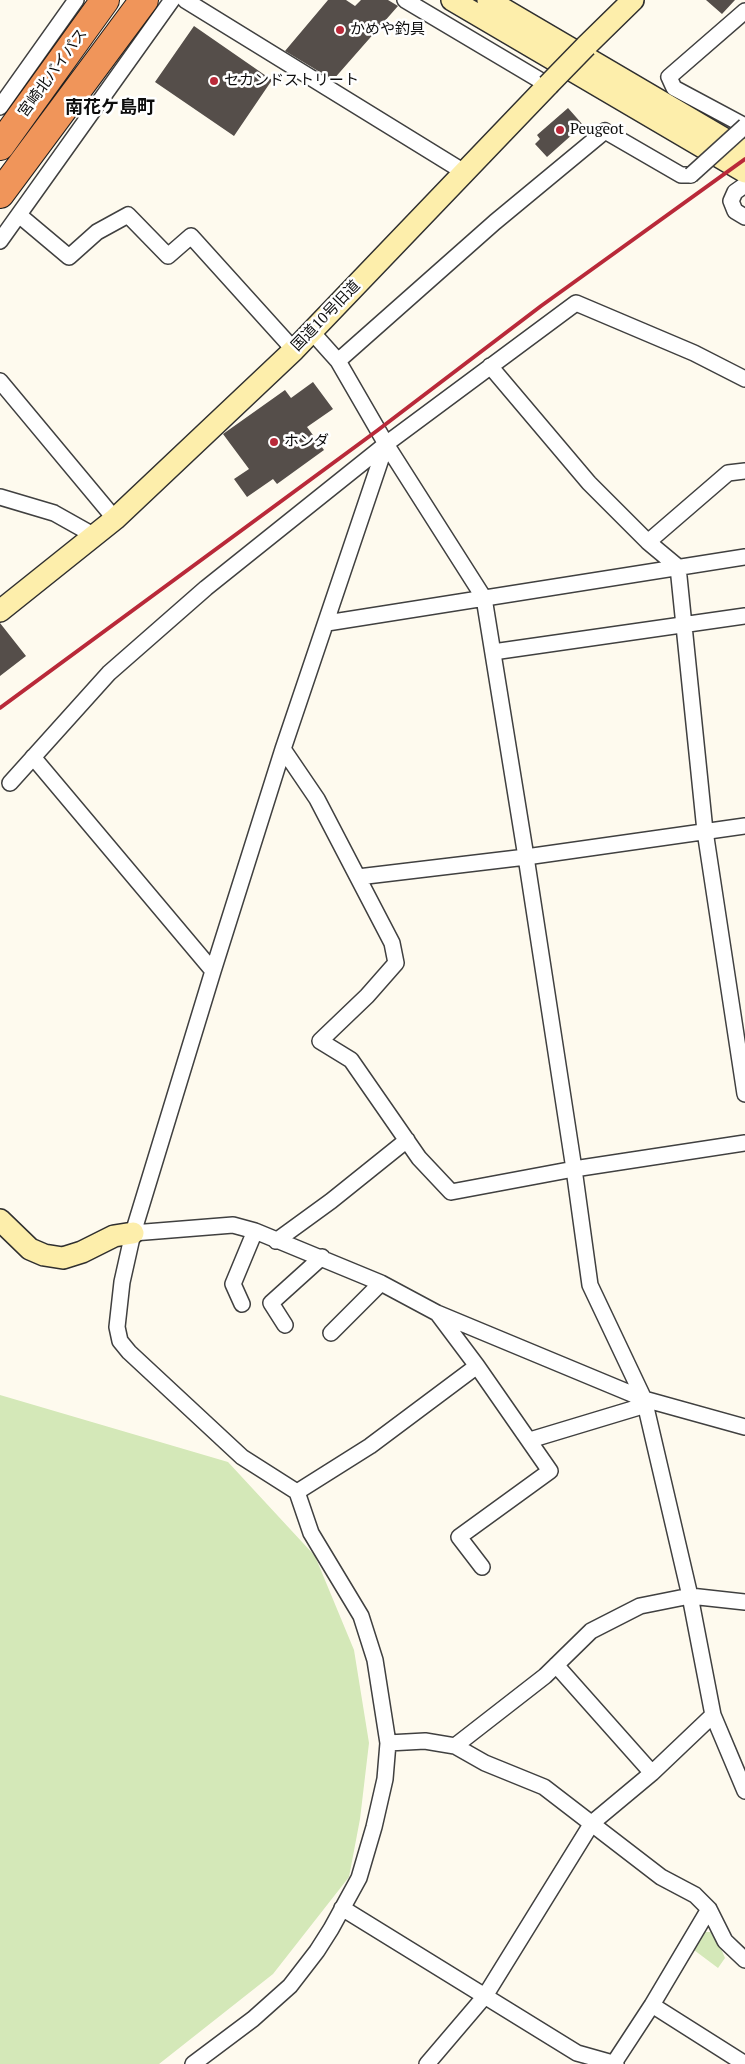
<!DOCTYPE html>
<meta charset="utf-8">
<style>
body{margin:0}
canvas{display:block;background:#fefaee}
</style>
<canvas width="745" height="2064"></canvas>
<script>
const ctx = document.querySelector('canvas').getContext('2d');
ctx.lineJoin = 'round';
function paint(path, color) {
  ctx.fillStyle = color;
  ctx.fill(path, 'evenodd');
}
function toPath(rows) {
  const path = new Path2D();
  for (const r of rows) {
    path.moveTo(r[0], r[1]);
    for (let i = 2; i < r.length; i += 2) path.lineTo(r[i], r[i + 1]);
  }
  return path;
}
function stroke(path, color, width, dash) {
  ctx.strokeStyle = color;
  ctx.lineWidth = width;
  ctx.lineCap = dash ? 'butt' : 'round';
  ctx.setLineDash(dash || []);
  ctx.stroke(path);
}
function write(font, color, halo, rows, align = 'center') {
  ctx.font = font + ' "PT Serif","Noto Sans JP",serif';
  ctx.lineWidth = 5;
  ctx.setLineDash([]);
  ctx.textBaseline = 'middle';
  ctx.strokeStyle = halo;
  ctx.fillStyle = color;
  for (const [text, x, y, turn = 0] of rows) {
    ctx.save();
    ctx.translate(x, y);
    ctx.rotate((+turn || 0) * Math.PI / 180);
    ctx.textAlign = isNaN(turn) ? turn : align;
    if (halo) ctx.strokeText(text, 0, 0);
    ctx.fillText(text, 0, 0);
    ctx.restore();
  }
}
paint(toPath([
 [0,1395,228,1462,315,1556,354,1650,369,1743,360,1819,349,1877,273,1974,159,2064,0,2064],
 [705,1932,714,1932,725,1958,718,1968,694,1950]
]), '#d4e8b8');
paint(toPath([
 [328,0,346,0,355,6,361,0,388,0,398,6,333,80,285,51],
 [706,0,735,0,722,14],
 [194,26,272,80,234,136,155,82],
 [568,108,583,125,547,157,535,144,540,139,537,135],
 [313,382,333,409,307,427,324,450,277,484,273,479,247,497,234,479,249,469,223,434,285,390,291,398],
 [0,623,26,656,0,676]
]), '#554e4a');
const street = toPath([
 [185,0,464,172],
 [405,0,548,85],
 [0,107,76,0],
 [745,126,674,88,669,77,745,11],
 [745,185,735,192,731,201,735,211,745,217],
 [19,215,69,257,97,232,128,215,168,256,191,236,294,350],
 [0,241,172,0],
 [312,332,338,361,386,444,484,598,526,857,574,1169,590,1285,644,1399,690,1596,713,1715,745,1791],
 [338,361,495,222,605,131,681,175,691,175],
 [490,366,589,483,648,542,678,567,705,831,745,1094],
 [0,381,115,519],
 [0,497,54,513,95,536],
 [648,542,728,473,745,471],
 [327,623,745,557],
 [493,652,745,616],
 [283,749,317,799,392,943,396,963,367,996,320,1041,351,1060,419,1158,451,1192,574,1169,745,1143],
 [33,757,213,971],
 [10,783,109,673,206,588,386,444,576,303,694,353,745,379],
 [358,877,526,857,745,826],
 [133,1233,233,1225,255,1231,381,1283,437,1313,644,1399,745,1427],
 [276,1241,331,1201,407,1140],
 [242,1304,233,1284,255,1231],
 [285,1325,271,1303,322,1257],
 [331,1333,381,1283],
 [477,1366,550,1471,459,1537,482,1567],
 [530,1440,646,1405],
 [297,1492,370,1446,477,1366,438,1314],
 [556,1665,652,1773],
 [388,1743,425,1741,455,1746,485,1763,544,1787,661,1877,695,1895,709,1909,725,1941,745,1960],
 [455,1746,545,1676,591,1631,640,1606,690,1596,745,1602],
 [342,1908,577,2053,616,2064],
 [652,2005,745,2064],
 [614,2063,652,2005,709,1909],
 [193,2064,253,2019,290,1986,317,1951,331,1929,359,1878,374,1827,385,1779,388,1743,375,1660,361,1616,311,1533,297,1492,242,1457,129,1352,120,1341,117,1327,122,1282,133,1233,213,971,283,749,386,444],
 [427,2064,485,1996,592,1823,652,1773,713,1715]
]);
const secondary = toPath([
 [452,0,745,172],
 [488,0,745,151],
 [586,46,633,0],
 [0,611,115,519,294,350,548,85],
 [0,1220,30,1249,44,1255,63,1258,82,1252,114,1236,133,1233]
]);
const highway = toPath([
 [0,146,105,0],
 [0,194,144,0]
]);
stroke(street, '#404040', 18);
stroke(secondary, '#2f2f2f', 24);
stroke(highway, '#1e1e1e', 30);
stroke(street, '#fff', 15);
stroke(secondary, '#fdeeab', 21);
stroke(highway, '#f0955a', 28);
stroke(toPath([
 [0,708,378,430,541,306,745,159]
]), '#b92939', 4);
const streetBridge = toPath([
 [691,175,745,126]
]);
const secondaryBridge = toPath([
 [548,85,586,46]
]);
stroke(streetBridge, '#404040', 18, []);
stroke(secondaryBridge, '#2f2f2f', 24, []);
stroke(streetBridge, '#fff', 15);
stroke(secondaryBridge, '#fdeeab', 21);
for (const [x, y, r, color] of [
 [340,30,5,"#b92939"],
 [214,81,5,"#b92939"],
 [560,130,5,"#b92939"],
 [274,442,5,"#b92939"]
]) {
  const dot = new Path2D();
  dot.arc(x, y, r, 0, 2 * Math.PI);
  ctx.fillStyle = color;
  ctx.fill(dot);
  stroke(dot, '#fff', 2);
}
write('15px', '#0d0d0d', '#fff', [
 ["かめや釣具",350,30],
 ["セカンドストリート",224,81],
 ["Peugeot",570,130],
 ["ホンダ",284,442]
], 'left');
write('15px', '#0d0d0d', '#fff', [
 ["宮崎北バイパス",53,73,-54],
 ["国道10号旧道",326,316,-46]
]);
write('bold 18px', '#0d0d0d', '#fff', [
 ["南花ケ島町",110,108]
]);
</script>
